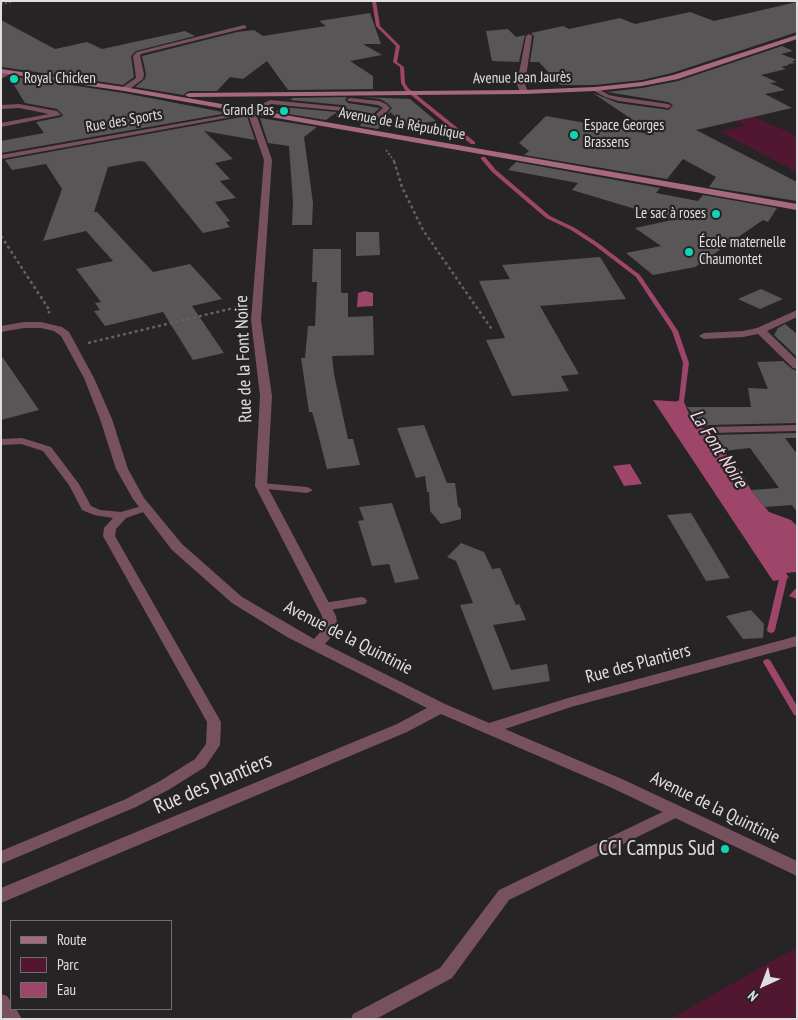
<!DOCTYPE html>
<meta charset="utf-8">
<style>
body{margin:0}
#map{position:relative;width:798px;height:1020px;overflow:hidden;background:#272425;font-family:"PT Sans Narrow",sans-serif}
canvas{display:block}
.frame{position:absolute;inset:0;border:2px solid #e0dede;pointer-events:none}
.legend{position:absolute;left:10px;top:920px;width:162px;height:90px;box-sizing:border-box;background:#272425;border:1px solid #716e6f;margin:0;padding:6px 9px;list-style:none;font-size:15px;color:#e0dede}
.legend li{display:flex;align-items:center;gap:10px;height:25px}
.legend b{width:25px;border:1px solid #716e6f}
.north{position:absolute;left:738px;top:960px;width:50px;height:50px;-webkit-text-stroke:4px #272425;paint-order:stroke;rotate:223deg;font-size:14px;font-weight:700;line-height:20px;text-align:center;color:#e0dede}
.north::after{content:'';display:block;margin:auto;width:18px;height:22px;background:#e0dede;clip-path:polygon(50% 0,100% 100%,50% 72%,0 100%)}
</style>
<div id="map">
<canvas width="798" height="1020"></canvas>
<div class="frame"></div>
<ul class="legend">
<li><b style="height:6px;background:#a76980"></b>Route</li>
<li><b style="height:14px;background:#511731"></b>Parc</li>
<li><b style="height:14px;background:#9e456a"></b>Eau</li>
</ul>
<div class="north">N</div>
</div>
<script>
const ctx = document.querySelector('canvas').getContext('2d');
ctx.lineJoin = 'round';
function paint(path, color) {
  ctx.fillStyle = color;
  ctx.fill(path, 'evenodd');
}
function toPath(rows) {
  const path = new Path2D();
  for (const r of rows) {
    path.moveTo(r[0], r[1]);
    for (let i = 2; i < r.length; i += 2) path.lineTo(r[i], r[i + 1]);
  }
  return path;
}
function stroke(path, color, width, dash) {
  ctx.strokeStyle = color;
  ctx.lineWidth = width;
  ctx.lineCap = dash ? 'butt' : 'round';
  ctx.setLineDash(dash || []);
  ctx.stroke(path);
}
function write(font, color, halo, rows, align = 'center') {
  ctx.font = font + ' "PT Sans Narrow",sans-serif';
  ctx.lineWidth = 4.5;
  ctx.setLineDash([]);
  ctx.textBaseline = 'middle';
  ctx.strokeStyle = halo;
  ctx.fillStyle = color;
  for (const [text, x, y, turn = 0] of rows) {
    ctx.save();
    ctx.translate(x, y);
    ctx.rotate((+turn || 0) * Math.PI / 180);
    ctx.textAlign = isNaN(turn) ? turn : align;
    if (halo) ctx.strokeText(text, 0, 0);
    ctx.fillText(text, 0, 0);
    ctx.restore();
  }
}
paint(toPath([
 [670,103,740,111,797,136,797,172,720,132,745,125,721,116,667,109],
 [797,947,797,1019,670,1019]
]), '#511731');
paint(toPath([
 [365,291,373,293,373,306,357,307,358,293],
 [653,400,684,402,695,428,705,428,741,472,751,490,769,512,791,520,797,526,797,599,789,596,796,588,796,572,786,573,789,578,773,581],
 [630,464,642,484,624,486,613,466]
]), '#9e456a');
paint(toPath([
 [372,1,376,1,380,26,400,46,397,62,404,67,405,83,408,88,475,142,475,144,471,144,405,90,401,83,400,67,393,62,396,46,376,26,372,1],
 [481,157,485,157,496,170,550,216,575,228,598,243,640,275,678,331,689,363,684,402,675,407,672,405,679,400,683,363,672,331,636,277,594,245,571,230,546,218,492,172,481,159,481,157],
 [775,570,781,570,787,579,775,630,774,632,771,633,768,632,767,630,779,579,774,572,775,570],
 [767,659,770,660,797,706,797,716,794,715,763,662,764,660,767,659]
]), '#9e456a');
paint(toPath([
 [797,2,797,32,672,73,642,80,595,85,560,85,539,62,530,62,534,36,531,33,563,26,569,29,620,18,635,24,690,12,714,21],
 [370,13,381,44,363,44,382,55,350,61,373,76,373,89,288,90,267,61,243,79,230,77,217,91,189,91,183,95,135,87,145,79,146,74,142,56,237,32,254,30,263,36,326,26,319,21],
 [1,20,55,49,87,42,102,49,185,31,195,36,136,51,131,56,134,77,123,85,2,67],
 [508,29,516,37,525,35,519,62,492,61,486,31],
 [782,46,793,51,781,54,797,60,792,61,795,63,788,64,789,65,781,67,786,69,761,75,777,82,770,83,785,90,765,94,792,108,696,130,797,182,797,201,709,187,716,177,683,159,667,179,524,155,529,151,519,143,546,116,655,135,593,93,618,103,669,110,673,105,668,102,607,92,642,88,678,81],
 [10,76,124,93,228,113,1,153,1,141,44,133,36,122,61,117,63,115,57,109,25,103,9,77],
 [347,97,345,100,348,103,380,108,373,114,343,112,347,108,342,105,290,100,293,98],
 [362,97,410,99,436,121,406,126,390,112,378,129,360,126,362,121,375,122,384,118,392,108,387,103,380,99],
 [282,107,337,112,326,120,276,112],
 [247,116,255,140,204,131,233,159,215,163,230,179,220,181,236,198,215,202,230,221,226,222,230,227,203,233,145,162,140,161,108,167,94,212,97,212,153,272,190,264,222,299,192,306,224,353,193,360,163,312,105,326,94,311,100,310,95,303,101,302,76,269,113,261,86,231,43,241,62,189,46,164,12,170,5,160],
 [260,118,317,127,304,137,313,203,312,225,292,225,293,202,289,146,268,143],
 [516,162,660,188,656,193,698,201,703,195,777,208,768,222,763,220,695,267,653,275,626,253,661,246,635,228,672,220,572,190,578,183,508,170],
 [356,232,379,232,380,255,356,256],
 [313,249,341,249,341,293,348,293,348,317,373,316,374,355,332,356,334,374,348,439,353,439,360,465,327,469,314,418,312,412,309,412,301,358,305,358,308,326,315,326,317,282,312,282],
 [600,257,626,299,540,306,579,374,561,376,569,391,512,396,486,340,505,338,479,281,510,279,502,265],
 [761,289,783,299,760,309,738,299],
 [785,324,797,334,797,357,774,335,778,328],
 [1,355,39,410,1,420],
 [783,361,792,369,797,371,797,423,709,425,704,427,687,407,751,407,748,388,768,389,757,362],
 [424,425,447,483,455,483,458,506,461,509,461,519,441,524,430,511,429,492,427,492,425,476,416,478,397,428],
 [797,433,797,438,785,438,797,454,797,512,792,505,765,507,751,490,779,488,750,448,723,451,710,435],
 [392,503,409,551,419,579,395,583,389,564,372,566,358,521,364,520,359,507],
 [691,513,730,578,706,581,667,515],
 [461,543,484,552,492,569,500,568,516,605,519,604,526,620,493,625,511,670,547,664,550,681,493,690,460,605,473,603,456,561,447,557],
 [751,610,764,624,763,638,743,639,726,616]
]), '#595657');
stroke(toPath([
 [1,4,14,1],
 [386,150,395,162]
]), '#646162', 2, [2, 2]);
stroke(toPath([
 [394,161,402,187,423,230,493,331],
 [1,236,50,311,48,313],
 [88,343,242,306]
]), '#646162', 2.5, [3, 3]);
paint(toPath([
 [595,87,609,95,619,97,668,104,671,106,668,108,619,101,605,97,593,90,592,89,595,87],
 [350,98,379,101,386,104,390,108,383,116,375,120,336,117,336,115,338,114,374,116,383,108,378,105,348,101,347,100,350,98],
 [270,100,342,107,345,109,342,111,271,104,253,112,248,111,270,100],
 [22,438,51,447,79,484,91,506,100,510,121,512,145,505,151,508,149,510,126,518,116,529,115,536,221,722,220,745,205,767,170,789,136,807,1,864,1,851,126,799,160,781,195,759,206,744,207,722,103,536,104,528,113,518,94,515,82,510,69,485,43,451,21,444,1,445,1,439,22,438],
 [261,483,307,487,313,490,307,493,257,488,256,486,257,484,261,483],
 [361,597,365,598,367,601,365,604,324,611,318,607,324,603,361,597],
 [675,806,680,808,682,812,680,816,509,900,452,978,376,1019,351,1019,353,1014,440,968,499,890,675,806],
 [1,994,7,996,11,1002,11,1009,16,1009,22,1019,4,1019,1,1015,1,994]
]), '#78515f');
paint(toPath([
 [244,25,246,26,246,28,141,54,140,56,144,74,143,79,127,91,120,89,136,78,133,56,137,52,244,25],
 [529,34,532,36,525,84,528,92,524,94,520,92,517,84,526,36,529,34],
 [7,70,14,72,1,79,1,74,7,70],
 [19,104,57,111,61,115,1,127,1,123,49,114,19,108,1,109,1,105,19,104],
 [251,109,255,111,272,160,261,320,272,396,267,486,336,616,338,629,325,644,445,704,489,723,568,698,797,636,797,646,571,707,505,729,622,779,797,861,797,876,610,787,441,714,407,732,1,903,1,888,397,724,427,708,287,637,232,603,172,550,133,499,116,469,100,419,84,378,61,336,54,331,41,328,24,328,1,332,1,326,24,322,41,322,62,327,69,332,94,378,112,419,128,469,144,498,182,544,242,597,314,639,324,628,322,616,255,486,260,396,251,320,264,160,248,114,1,159,1,155,233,114,251,109],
 [797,310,797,317,767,331,797,360,797,369,793,368,758,334,743,337,704,339,699,336,704,333,743,331,757,328,797,310],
 [797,425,797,431,709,433,703,430,709,427,797,425]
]), '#78515f');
paint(toPath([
 [797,35,797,39,678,79,642,86,595,91,524,94,189,97,185,95,189,93,524,90,595,87,642,82,673,75,797,35],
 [1,69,124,87,797,204,797,210,124,91,1,73,1,69]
]), '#a76980');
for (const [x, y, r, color] of [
 [14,79,5,"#10d5b4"],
 [284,111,5,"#10d5b4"],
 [574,135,5,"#10d5b4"],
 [716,214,5,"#10d5b4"],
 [689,252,5,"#10d5b4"],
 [725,849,5,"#10d5b4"]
]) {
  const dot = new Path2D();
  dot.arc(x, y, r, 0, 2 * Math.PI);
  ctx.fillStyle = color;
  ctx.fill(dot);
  stroke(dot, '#272425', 2);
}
write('15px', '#e0dede', '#272425', [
 ["Avenue Jean Jaurès",522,78,-1],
 ["Rue des Sports",124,121,-10],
 ["Avenue de la République",402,124,10]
]);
write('15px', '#e0dede', '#272425', [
 ["Royal Chicken",24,79],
 ["Grand Pas",274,111,"right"],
 ["Espace Georges",584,126],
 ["Brassens",584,143],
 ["Le sac à roses",706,214,"right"],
 ["École maternelle",699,243],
 ["Chaumontet",699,260]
], 'left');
write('18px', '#e0dede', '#272425', [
 ["Rue de la Font Noire",244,359,-92],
 ["Avenue de la Quintinie",348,638,27],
 ["Rue des Plantiers",638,664,-15],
 ["Avenue de la Quintinie",715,808,26]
]);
write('italic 19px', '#f4dae3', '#272425', [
 ["La Font Noire",718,449,57]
]);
write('21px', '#e0dede', '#272425', [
 ["Rue des Plantiers",213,784,-23]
]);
write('21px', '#e0dede', '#272425', [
 ["CCI Campus Sud",715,849]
], 'right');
</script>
